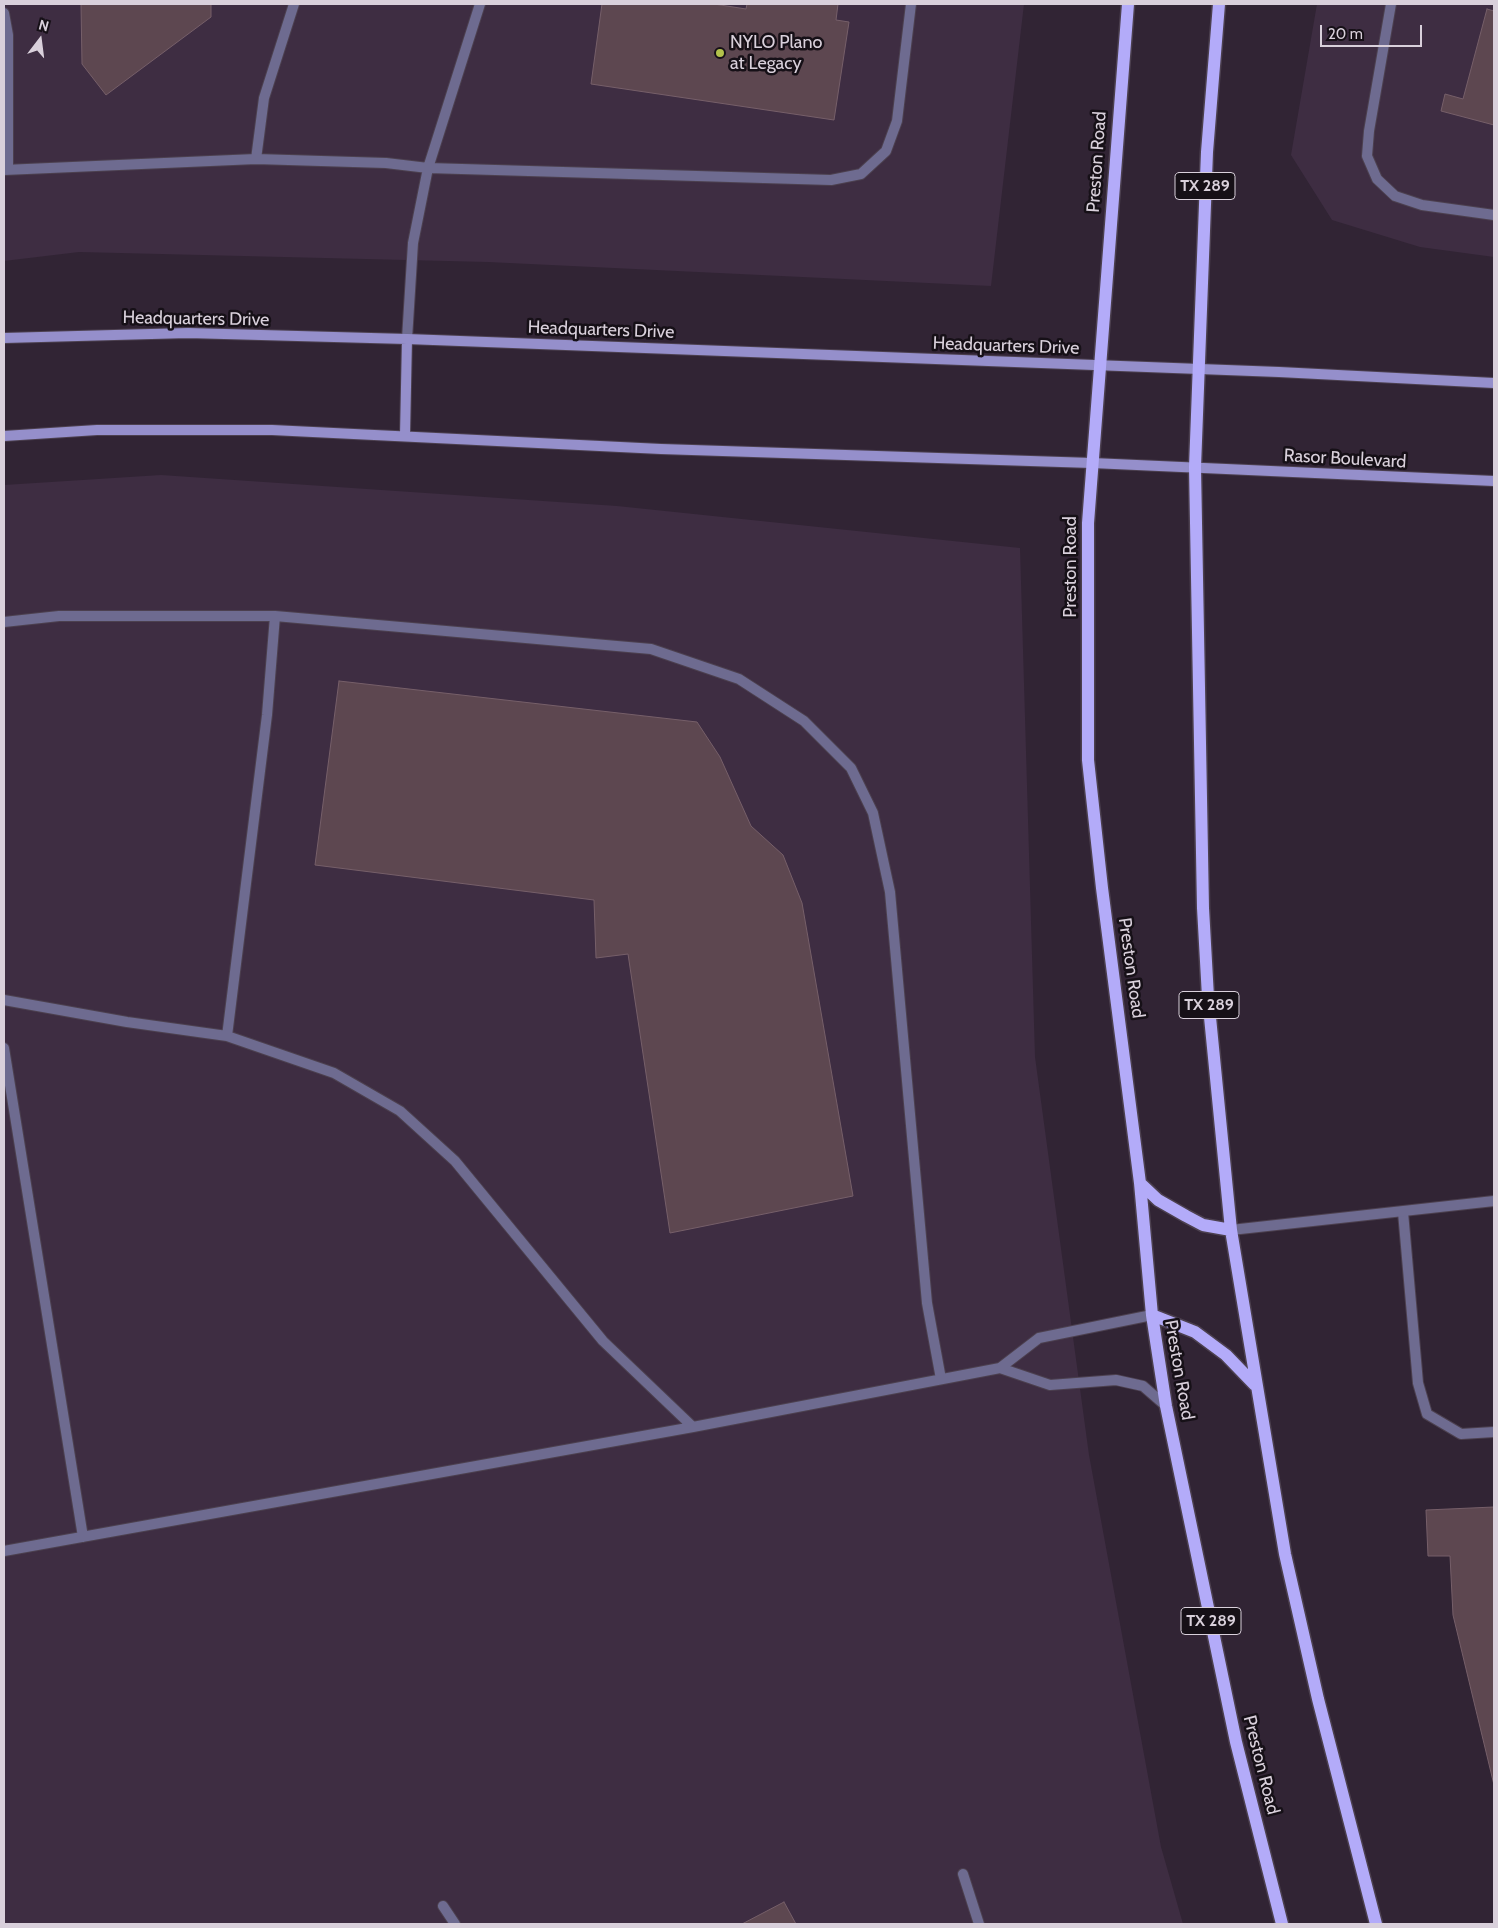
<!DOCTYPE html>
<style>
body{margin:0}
#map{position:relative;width:1498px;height:1928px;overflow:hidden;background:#312434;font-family:Cabin,sans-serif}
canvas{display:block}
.frame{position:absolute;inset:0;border:5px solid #d9d0db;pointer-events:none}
.north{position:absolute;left:15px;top:15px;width:50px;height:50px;-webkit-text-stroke:4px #161017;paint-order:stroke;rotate:15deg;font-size:14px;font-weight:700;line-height:20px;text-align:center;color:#d9d0db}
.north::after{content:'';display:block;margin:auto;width:18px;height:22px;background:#d9d0db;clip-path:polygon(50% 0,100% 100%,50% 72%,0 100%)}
.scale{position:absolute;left:1320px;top:25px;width:102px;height:22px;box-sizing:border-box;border:2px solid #d9d0db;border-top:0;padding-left:6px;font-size:15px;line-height:18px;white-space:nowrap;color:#d9d0db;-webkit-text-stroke:4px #161017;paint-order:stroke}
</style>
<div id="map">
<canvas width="1498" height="1928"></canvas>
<div class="frame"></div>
<div class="north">N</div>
<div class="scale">20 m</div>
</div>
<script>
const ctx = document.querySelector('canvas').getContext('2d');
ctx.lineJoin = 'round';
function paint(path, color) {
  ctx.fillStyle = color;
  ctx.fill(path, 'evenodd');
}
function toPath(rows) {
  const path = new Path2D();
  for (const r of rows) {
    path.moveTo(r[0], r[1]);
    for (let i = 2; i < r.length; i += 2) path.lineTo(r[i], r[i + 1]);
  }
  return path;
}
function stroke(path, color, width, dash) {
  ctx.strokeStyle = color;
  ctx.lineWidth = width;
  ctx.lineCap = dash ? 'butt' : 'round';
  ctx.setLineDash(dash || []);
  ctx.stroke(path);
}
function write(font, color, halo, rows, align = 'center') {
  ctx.font = font + ' Cabin,sans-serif';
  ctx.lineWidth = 5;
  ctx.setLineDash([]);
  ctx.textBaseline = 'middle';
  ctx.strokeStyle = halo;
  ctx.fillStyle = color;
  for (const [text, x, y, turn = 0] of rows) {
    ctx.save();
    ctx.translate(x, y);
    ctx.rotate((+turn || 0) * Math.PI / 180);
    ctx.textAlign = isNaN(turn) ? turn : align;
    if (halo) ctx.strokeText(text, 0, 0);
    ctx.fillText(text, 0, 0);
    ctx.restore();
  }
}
paint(toPath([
 [4,4,1024,4,991,286,488,262,79,252,4,261],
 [1317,4,1494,4,1494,257,1420,247,1332,220,1291,155],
 [161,475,617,506,1020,548,1035,1057,1089,1455,1161,1847,1183,1924,4,1924,4,485]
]), '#3e2d42');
const building = toPath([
 [81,4,211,4,211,17,106,95,82,64,81,4],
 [602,4,714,4,746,9,747,4,838,4,836,20,849,22,834,120,591,84,602,4],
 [1487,9,1494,11,1494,125,1441,111,1445,94,1463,99,1487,9],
 [339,681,697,722,720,757,751,826,783,855,802,903,853,1196,670,1233,628,954,596,958,594,900,315,865,339,681],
 [1494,1507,1494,1785,1453,1615,1450,1556,1428,1556,1426,1510,1494,1507],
 [784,1902,796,1924,742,1924,784,1902]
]);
paint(building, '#5d4750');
stroke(building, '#765f69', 1);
const service = toPath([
 [1391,4,1369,131,1367,156,1377,179,1395,196,1422,205,1494,215],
 [4,13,8,35,8,169],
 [256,159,264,98,294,4],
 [4,170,256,159,386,163,428,168,831,180,861,174,886,151,897,121,911,4],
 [407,339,413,243,428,168,480,4],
 [4,622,59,616,275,616,651,649,739,679,804,721,851,768,873,813,890,892,927,1303,941,1379],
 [4,1000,127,1022,227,1036,334,1073,400,1111,455,1161,603,1341,693,1427],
 [227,1036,267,715,275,616],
 [4,1048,83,1537],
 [1403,1212,1418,1383,1427,1414,1461,1434,1494,1432],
 [1000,1368,1050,1385,1116,1380,1143,1386,1166,1406],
 [4,1551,693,1427,1000,1368,1039,1338,1152,1315],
 [963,1874,979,1924],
 [443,1906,455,1924]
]);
const minor = toPath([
 [1231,1230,1494,1201]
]);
const secondary = toPath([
 [4,338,188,333,407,339,1279,372,1494,383],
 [405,435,407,339],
 [4,436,97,430,272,430,661,449,1092,463,1494,481]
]);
const primary = toPath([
 [1128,4,1088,523,1088,760,1102,888,1140,1183,1152,1315,1166,1406,1236,1742,1282,1924],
 [1219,4,1207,152,1195,467,1203,908,1208,997,1231,1230,1285,1554,1318,1699,1376,1924],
 [1140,1183,1158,1200,1186,1216,1203,1225,1231,1230],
 [1152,1315,1195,1332,1226,1355,1255,1385]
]);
stroke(service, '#4c404f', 12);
stroke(minor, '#4c404f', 12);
stroke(secondary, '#4c404f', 12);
stroke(primary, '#4c404f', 15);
stroke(service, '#6e6b90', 10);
stroke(minor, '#6e6b90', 10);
stroke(secondary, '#958fcb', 10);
stroke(primary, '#b3abf9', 12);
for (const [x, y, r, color] of [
 [720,53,5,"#b3c24b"]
]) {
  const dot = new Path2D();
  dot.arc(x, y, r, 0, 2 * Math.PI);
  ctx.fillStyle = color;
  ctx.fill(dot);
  stroke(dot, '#161017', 2);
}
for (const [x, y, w] of [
 [1205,186,60],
 [1209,1005,60],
 [1211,1621,60]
]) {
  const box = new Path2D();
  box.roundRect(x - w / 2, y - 13.5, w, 27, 4);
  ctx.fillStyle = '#161017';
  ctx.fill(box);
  stroke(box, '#d9d0db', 1);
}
write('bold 16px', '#d9d0db', null, [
 ["TX 289",1205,186],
 ["TX 289",1209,1005],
 ["TX 289",1211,1621]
]);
write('18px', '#d9d0db', '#161017', [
 ["NYLO Plano",730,43],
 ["at Legacy",730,64]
], 'left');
write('18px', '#d9d0db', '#161017', [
 ["Preston Road",1097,162,-86],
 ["Headquarters Drive",196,319,1],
 ["Headquarters Drive",601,330,2],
 ["Headquarters Drive",1006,346,2],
 ["Rasor Boulevard",1345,459,3],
 ["Preston Road",1071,567,-90],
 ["Preston Road",1131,968,82],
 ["Preston Road",1179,1370,80],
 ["Preston Road",1261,1765,76]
]);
</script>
